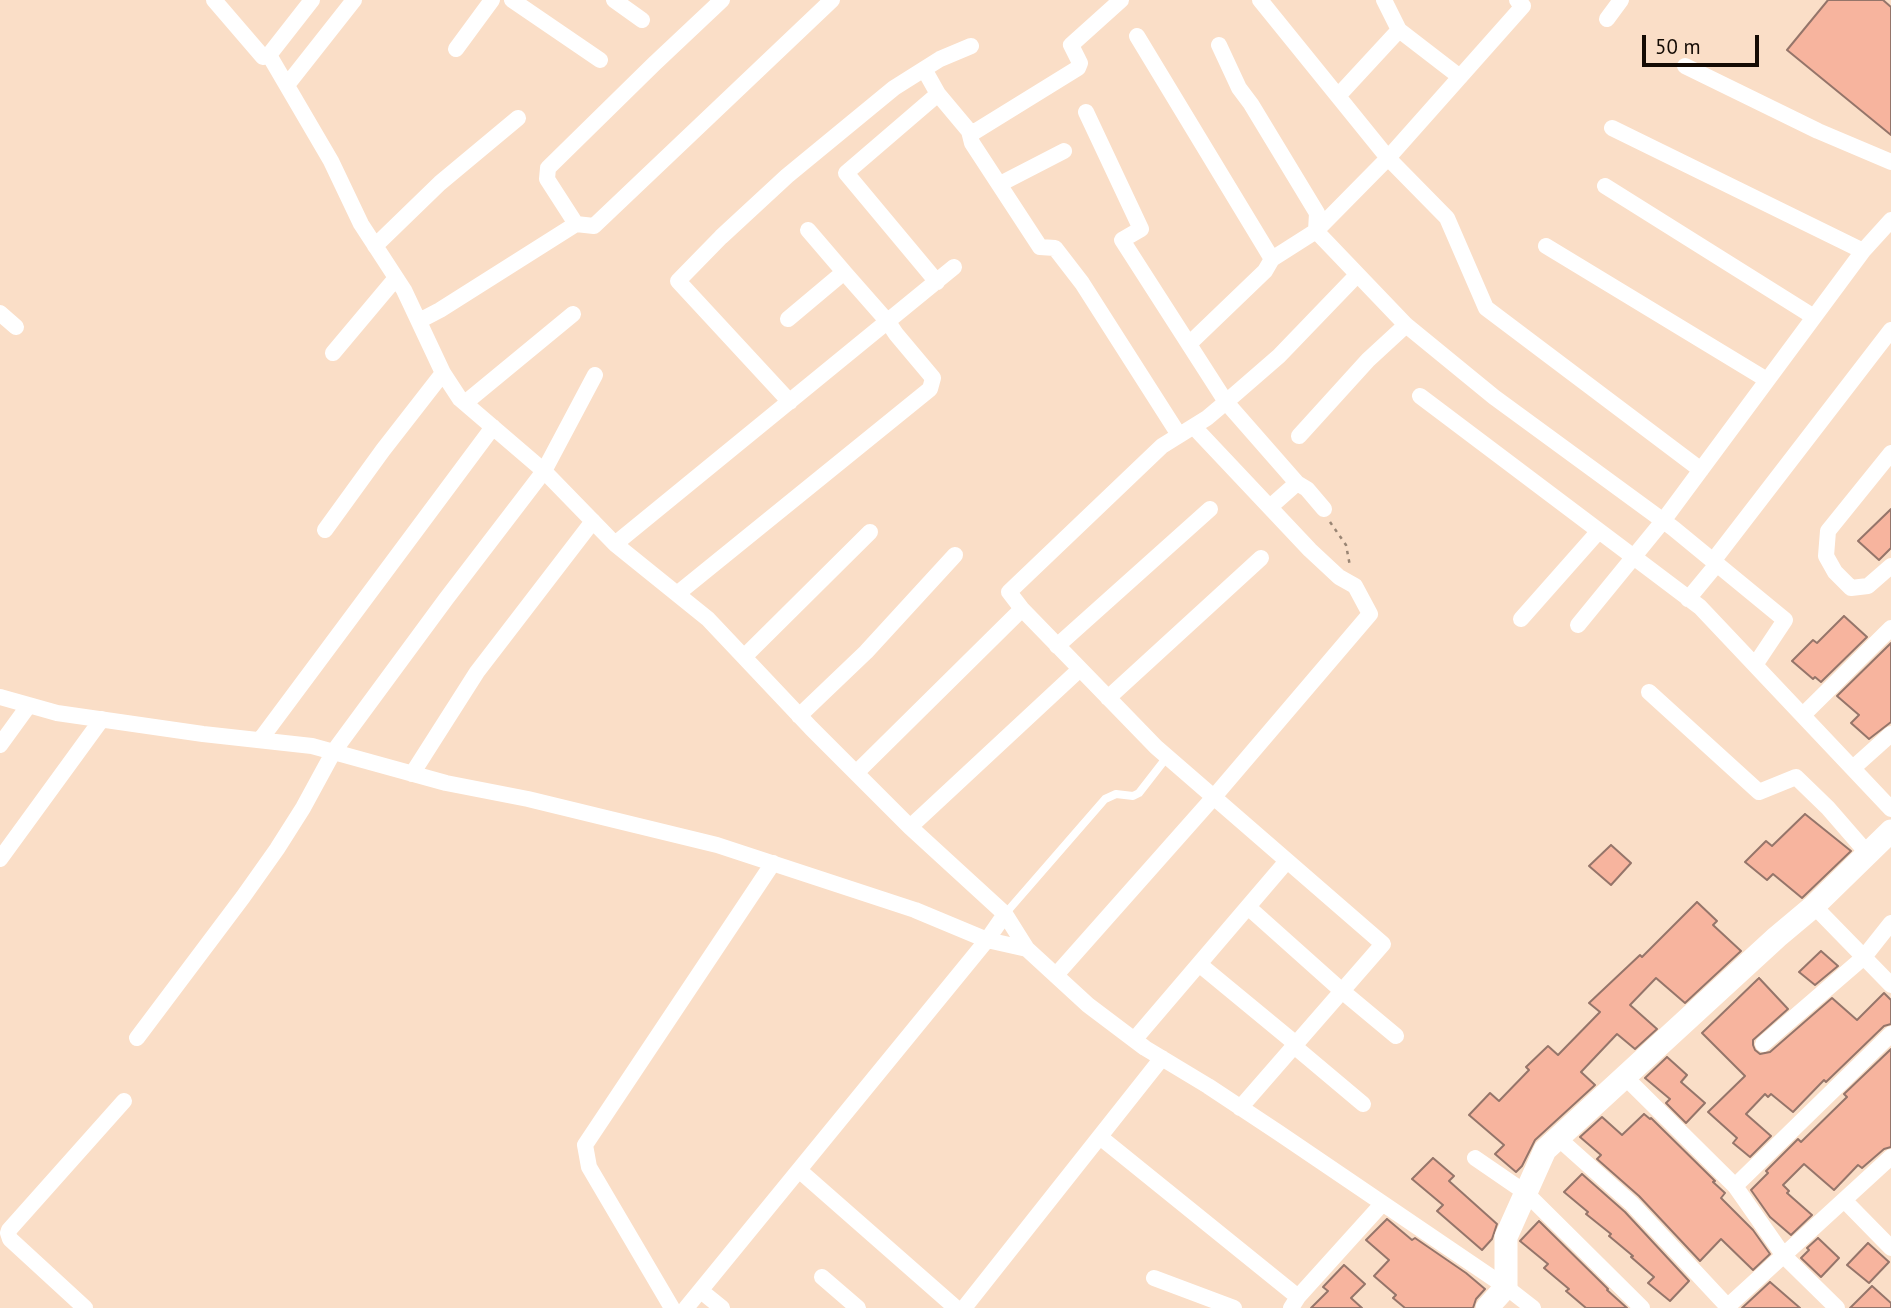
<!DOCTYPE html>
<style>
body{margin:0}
#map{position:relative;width:1891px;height:1308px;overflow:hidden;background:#fadec7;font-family:"PT Sans",sans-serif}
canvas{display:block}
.scale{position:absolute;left:1642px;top:35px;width:117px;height:32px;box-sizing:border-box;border:4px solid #140b04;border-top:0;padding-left:9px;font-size:21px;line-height:24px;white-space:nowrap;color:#140b04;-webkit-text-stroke:5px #fadec7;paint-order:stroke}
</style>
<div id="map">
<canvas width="1891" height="1308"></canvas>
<div class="scale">50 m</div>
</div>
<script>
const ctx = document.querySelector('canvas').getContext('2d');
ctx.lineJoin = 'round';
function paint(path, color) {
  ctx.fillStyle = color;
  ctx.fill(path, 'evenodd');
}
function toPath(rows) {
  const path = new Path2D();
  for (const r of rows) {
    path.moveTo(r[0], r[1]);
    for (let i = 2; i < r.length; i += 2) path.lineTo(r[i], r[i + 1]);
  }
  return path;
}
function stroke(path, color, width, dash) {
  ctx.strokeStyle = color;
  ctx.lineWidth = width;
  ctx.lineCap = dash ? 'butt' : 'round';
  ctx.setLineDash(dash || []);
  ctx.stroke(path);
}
const building = toPath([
 [1828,0,1883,0,1891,7,1891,135,1787,50,1828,0],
 [1891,509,1891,548,1879,560,1858,541,1891,509],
 [1844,616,1867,637,1821,682,1815,677,1813,679,1792,661,1813,640,1817,643,1844,616],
 [1891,643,1891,722,1869,739,1851,723,1859,715,1837,696,1891,643],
 [1805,814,1851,851,1802,898,1773,874,1767,880,1745,862,1766,841,1772,846,1805,814],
 [1611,845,1631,863,1611,885,1589,866,1611,845],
 [1697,902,1717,921,1713,925,1741,951,1685,1003,1656,978,1630,1005,1657,1029,1635,1049,1617,1034,1581,1072,1595,1085,1535,1140,1522,1166,1516,1172,1495,1154,1504,1145,1469,1115,1490,1093,1499,1101,1529,1070,1526,1067,1548,1046,1558,1055,1600,1012,1589,1003,1640,955,1642,957,1697,902],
 [1821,951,1838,966,1815,985,1799,972,1821,951],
 [1759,978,1788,1009,1753,1040,1753,1045,1755,1050,1760,1054,1770,1052,1832,998,1857,1020,1884,993,1891,1000,1891,1024,1884,1026,1826,1082,1824,1080,1793,1112,1771,1094,1768,1097,1765,1094,1746,1114,1771,1136,1750,1157,1733,1143,1737,1138,1708,1112,1745,1076,1702,1033,1759,978],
 [1891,1049,1891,1147,1884,1149,1862,1168,1858,1165,1834,1190,1804,1164,1783,1185,1789,1191,1787,1193,1812,1215,1791,1235,1770,1217,1751,1190,1768,1173,1766,1171,1798,1139,1801,1142,1847,1097,1844,1094,1891,1049],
 [1667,1057,1687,1075,1681,1082,1705,1103,1686,1123,1666,1103,1670,1099,1645,1078,1667,1057],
 [1644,1114,1650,1119,1651,1118,1715,1181,1713,1182,1725,1193,1721,1198,1753,1230,1770,1254,1753,1270,1721,1239,1700,1261,1639,1196,1597,1159,1601,1155,1580,1137,1602,1117,1622,1135,1644,1114],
 [1433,1158,1454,1176,1449,1181,1497,1224,1492,1239,1482,1250,1437,1211,1443,1205,1412,1179,1433,1158],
 [1582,1174,1625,1212,1689,1281,1670,1301,1648,1283,1654,1277,1631,1257,1633,1256,1609,1236,1611,1234,1586,1214,1588,1212,1564,1192,1582,1174],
 [1387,1219,1412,1240,1415,1238,1466,1273,1485,1289,1476,1299,1473,1308,1405,1308,1393,1298,1396,1295,1374,1276,1389,1260,1366,1240,1387,1219],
 [1539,1221,1608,1289,1607,1290,1627,1308,1586,1308,1566,1291,1569,1289,1544,1268,1548,1264,1520,1241,1539,1221],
 [1818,1238,1839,1258,1821,1277,1801,1258,1809,1250,1807,1248,1818,1238],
 [1868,1243,1889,1262,1869,1283,1847,1265,1868,1243],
 [1344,1265,1365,1284,1351,1298,1362,1308,1311,1308,1328,1291,1323,1287,1344,1265],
 [1770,1282,1800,1308,1742,1308,1770,1282],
 [1872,1286,1891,1303,1891,1308,1850,1308,1872,1286]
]);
paint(building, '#f7b49e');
stroke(building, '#95756a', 2);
stroke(toPath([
 [1330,522,1346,545,1350,566]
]), '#998574', 2.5, [3.5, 5]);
stroke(toPath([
 [1005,914,1105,799,1116,794,1133,796,1139,793,1167,757]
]), '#fff', 8);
stroke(toPath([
 [214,0,263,57,269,55,312,0],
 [512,0,600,60],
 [614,0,642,20],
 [1260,0,1388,158,1447,218,1486,308,1701,470],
 [1384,0,1399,30,1460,77],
 [1607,19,1621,0],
 [1137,36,1272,259],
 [1219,45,1239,88,1251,104,1317,213,1316,231,1406,325,1494,397,1673,528,1785,620,1755,665],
 [456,49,492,0],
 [269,55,331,161,361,224,404,290,443,373,460,399,544,471,615,544,708,619,811,728,910,827,1005,914,987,940,686,1308],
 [1685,66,1818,131,1891,162],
 [924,69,938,94,969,131,972,143,1040,247,1055,248,1082,283,1179,435],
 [287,85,354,0],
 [1338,96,1399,30],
 [1612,128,1863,251,1891,220],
 [969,131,976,131,1078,68,1080,63,1071,45,1121,0],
 [1000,184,1064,151],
 [1605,186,1814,317],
 [576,224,547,179,548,168,654,64,722,0],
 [808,230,844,272],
 [375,246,440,183,518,118],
 [1546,246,1767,380],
 [937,282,846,173,938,94],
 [0,313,16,327],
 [419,321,440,310,576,224,594,226,832,0],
 [1189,344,1265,271,1272,259,1316,231,1388,158,1523,6,1517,0],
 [333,353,396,278],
 [1420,396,1700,607,1891,809],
 [790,402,678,281,721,237,787,176,894,88,940,59,971,46],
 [465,403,573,314],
 [1299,436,1368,360,1406,325],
 [1891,453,1828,531,1826,556,1835,572,1851,588,1868,586,1891,566],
 [1297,483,1307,489,1324,509],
 [1270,507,1297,483,1226,402,1279,356,1357,275],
 [325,530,383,450,443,373],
 [615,544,954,267],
 [1713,561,1891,330],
 [677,594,930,389,933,378,896,334,888,322,844,272,788,319],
 [1688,599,1717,564],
 [1022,609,1009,592,1162,446,1207,418,1226,402,1122,240,1141,229,1086,112],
 [1521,619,1598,532],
 [1578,625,1663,521,1863,251],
 [1057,646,1210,509],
 [744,657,870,532],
 [1649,692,1759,792,1796,777,1828,808,1868,854],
 [0,697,57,713,203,734,312,746,446,783,528,799,717,845,915,910,987,940,1027,949,1088,1005,1145,1048,1208,1086,1279,1133,1506,1287,1533,1308],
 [1108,698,1261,558],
 [1803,715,1891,628],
 [799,716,866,652,955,555],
 [260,740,493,427],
 [0,745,29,705],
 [1853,768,1891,734],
 [856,773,1022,609,1156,747,1383,944,1240,1108],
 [412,774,477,672,593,521],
 [910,827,1080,669],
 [0,859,102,719],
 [1814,906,1891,985],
 [1248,907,1342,991,1396,1036],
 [1005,914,1027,949],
 [1199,964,1296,1044],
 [1056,975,1213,798,1370,614,1355,586,1339,577,1310,550,1194,427],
 [137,1038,243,897,277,849,303,808,334,751,446,599,544,471,595,375],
 [1134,1040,1287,861],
 [1763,1044,1864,957,1891,923],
 [1294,1046,1363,1104],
 [1625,1077,1735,1186,1784,1256,1837,1308],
 [1100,1137,1298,1297],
 [1558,1138,1632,1204,1728,1307],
 [1475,1158,1526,1193,1642,1308],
 [800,1171,956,1308],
 [1735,1186,1891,1034],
 [1844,1200,1891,1248],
 [822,1277,858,1308],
 [1154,1278,1234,1308],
 [701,1291,722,1308],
 [85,1308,10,1239,8,1233,9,1230,124,1101],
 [672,1308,589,1167,585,1145,773,863],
 [964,1308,1162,1058],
 [1291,1308,1298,1297,1382,1204],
 [1726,1308,1891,1157]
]), '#fff', 16);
stroke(toPath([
 [1487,1308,1506,1287,1506,1237,1545,1150,1777,937,1814,906,1891,831]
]), '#fff', 23);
</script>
